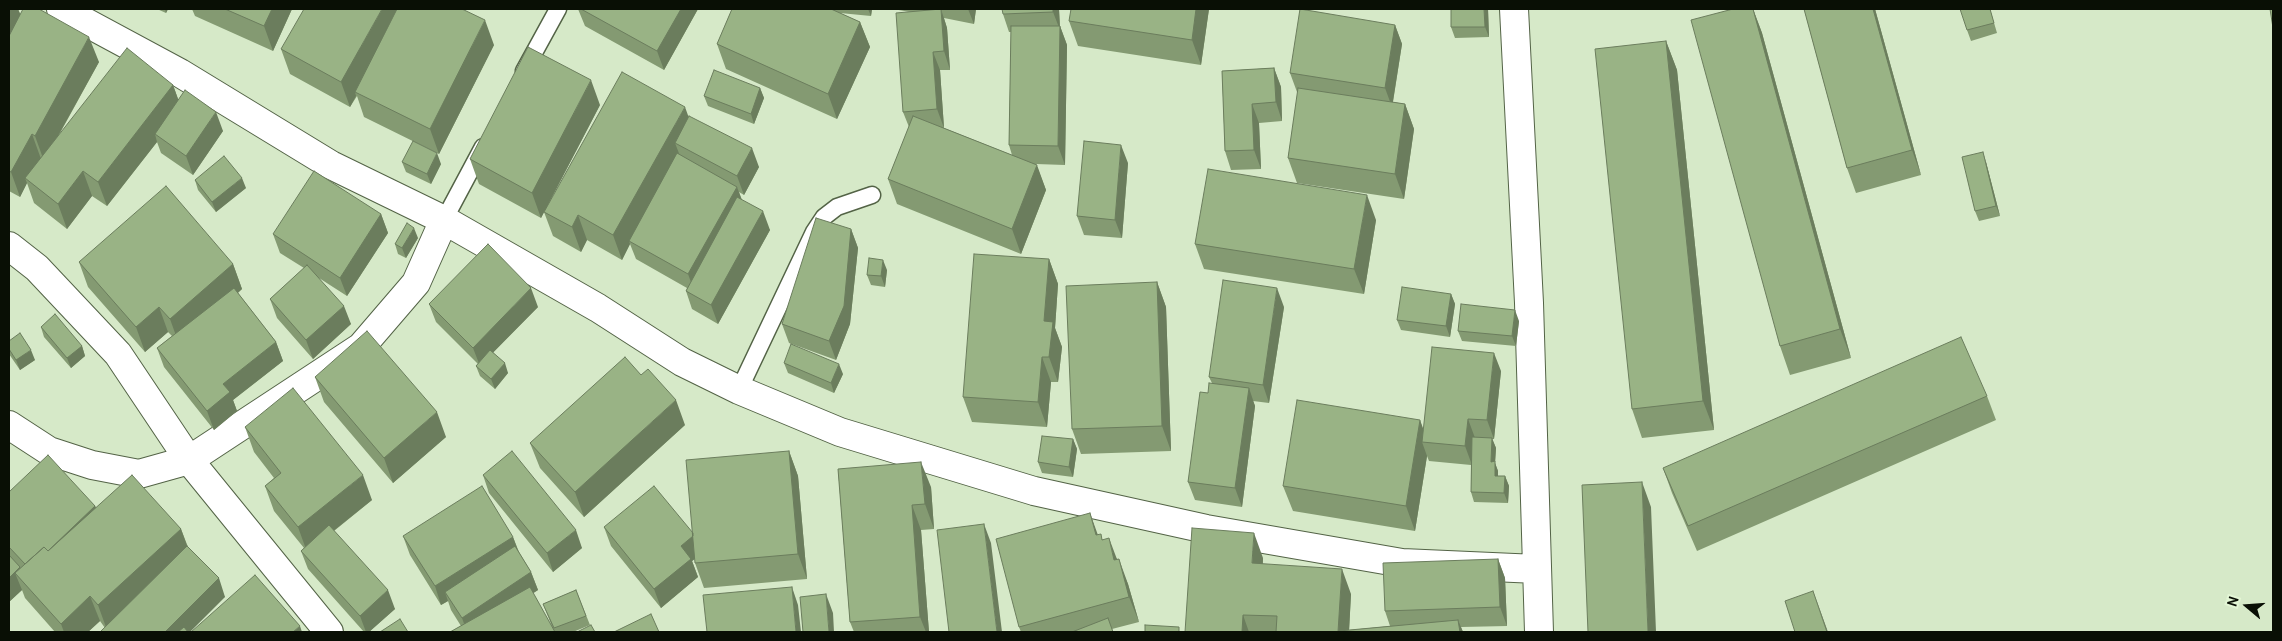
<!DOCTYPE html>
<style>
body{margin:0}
#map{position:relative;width:2282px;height:641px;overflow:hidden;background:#d6e9c8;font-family:"PT Sans",sans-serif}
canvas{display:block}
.frame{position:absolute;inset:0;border:10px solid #090f05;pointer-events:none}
.north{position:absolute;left:2222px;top:581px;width:50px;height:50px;-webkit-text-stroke:4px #e3f6d5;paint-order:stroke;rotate:288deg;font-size:14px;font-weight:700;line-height:20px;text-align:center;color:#090f05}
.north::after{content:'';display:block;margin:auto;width:18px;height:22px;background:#090f05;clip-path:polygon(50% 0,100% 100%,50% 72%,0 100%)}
</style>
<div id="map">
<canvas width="2282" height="641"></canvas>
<div class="frame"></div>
<div class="north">N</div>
</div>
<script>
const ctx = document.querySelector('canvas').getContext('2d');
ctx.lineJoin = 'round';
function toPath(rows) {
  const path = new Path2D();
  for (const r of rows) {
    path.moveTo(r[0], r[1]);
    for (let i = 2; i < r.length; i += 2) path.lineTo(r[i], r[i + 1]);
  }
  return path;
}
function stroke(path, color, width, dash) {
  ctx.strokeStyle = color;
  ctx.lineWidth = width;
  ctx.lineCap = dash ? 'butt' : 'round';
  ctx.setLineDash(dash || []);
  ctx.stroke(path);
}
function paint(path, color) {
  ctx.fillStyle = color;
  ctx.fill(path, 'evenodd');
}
const lane = toPath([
 [524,71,558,9],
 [444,220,483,147],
 [739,390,814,232,824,217,837,207,872,195]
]);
const street = toPath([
 [61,9,180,73,331,165,444,220,598,308,682,362,739,390,840,432,1034,491,1206,529,1402,563,1537,569],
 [1514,9,1529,303,1539,632],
 [9,246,37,268,118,354,189,460,329,632],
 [9,425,49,451,92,465,139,474,189,460,361,347,416,283,444,220]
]);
stroke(lane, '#536346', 19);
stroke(street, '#536346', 30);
stroke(lane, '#fff', 16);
stroke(street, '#fff', 28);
paint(toPath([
 [9,9,18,9,20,14,99,62,59,135,173,85,178,99,223,131,193,175,161,153,157,142,107,206,92,196,67,229,34,203,27,183,20,197,9,191],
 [157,9,168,9,166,13],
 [192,9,292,9,273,51,195,16],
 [578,9,698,9,664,70,585,26],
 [732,9,872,9,871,16,840,13,860,22,870,47,837,119,726,69,717,44],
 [893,9,976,9,974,24,944,18,947,28,950,70,940,70,944,128,1012,155,1009,145,1011,32,1009,32,1003,14,1059,9,1060,26,1067,45,1065,165,1036,164,1046,190,1021,254,897,204,888,179,909,127,903,112,910,12],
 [1209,9,1201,65,1078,46,1069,21],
 [1488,9,1489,37,1455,38,1451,27],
 [1733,9,1753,9,1762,33,1851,358,1790,375,1780,346],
 [1804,9,1875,9,1921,175,1856,193,1847,168],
 [1990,9,1997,33,1971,41,1967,30],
 [1395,25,1402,44,1393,102,1405,104,1414,129,1404,199,1297,183,1288,158,1298,92,1297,92,1290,73],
 [1666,41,1677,70,1714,430,1642,438,1632,409],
 [494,45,439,154,364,117,357,96,350,107,290,74,281,49],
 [1274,68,1281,87,1282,121,1259,123,1261,169,1231,170,1225,151,1222,71],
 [760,88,764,98,754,124,708,106,704,96],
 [600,105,550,201,689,117,759,167,744,195,739,192,742,200,770,230,718,324,692,309,686,291,687,288,636,259,630,244,622,260,587,240,581,252,553,236,544,212,541,218,479,184,470,159],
 [402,162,441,164,431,184,406,172],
 [1986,162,2000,216,1979,221,1975,211],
 [1128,163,1122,238,1084,235,1077,216],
 [195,180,246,188,216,212,198,190],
 [381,214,388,233,347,296,319,278,351,324,313,359,277,318,270,299,304,268,280,253,273,234],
 [1376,220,1364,294,1204,269,1195,244],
 [851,229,858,248,850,324,836,360,789,343,782,324],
 [418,238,406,258,398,254,395,244],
 [1049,259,1058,284,1055,328,1062,347,1058,382,1051,382,1047,427,972,422,963,397],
 [79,262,233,264,242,289,238,293,276,342,283,361,233,400,237,411,214,430,164,367,157,348,172,336,168,332,145,352,88,287],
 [887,270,885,287,871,285,867,275],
 [1157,282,1166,307,1171,451,1081,454,1072,429],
 [1451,294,1455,304,1450,337,1401,330,1397,320],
 [429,304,538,307,493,352,508,373,495,389,480,376,476,366,478,364,436,322],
 [1284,307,1269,403,1253,401,1255,406,1242,507,1195,500,1188,482,1208,393,1212,383,1209,377],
 [1519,321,1516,346,1462,341,1458,331],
 [41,327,82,346,85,356,71,368,44,337],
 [9,341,35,360,20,370,9,354],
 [784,363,843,374,834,393,788,373],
 [1501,371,1494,439,1492,439,1496,448,1495,463,1498,471,1498,476,1505,476,1509,486,1508,503,1474,502,1471,492,1471,465,1429,461,1427,456,1415,531,1293,511,1283,486,1420,420,1423,430],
 [315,377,446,437,393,483,324,402],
 [1987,396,1996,420,1697,551,1672,493,1663,468],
 [685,425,584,517,540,468,530,443],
 [245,427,372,500,334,531,395,609,369,632,364,632,308,569,301,551,304,548,274,511,265,486,274,478,254,452],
 [1073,439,1077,449,1073,477,1042,473,1038,462],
 [789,451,798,476,807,579,704,588,695,563,695,559,692,561,698,577,661,608,611,546,604,527,693,533],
 [838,469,931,487,934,529,921,530,929,632,854,632,850,622],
 [483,475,582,548,553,572,489,493],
 [9,492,95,506,96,507,181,529,188,547,225,597,105,628,100,621,88,632,55,632,25,598,22,590,9,602],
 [1090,513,1097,535,1103,540,1117,559,1128,584,1139,622,1112,629,1113,632,1021,632,1019,627],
 [403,536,513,537,519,552,531,572,538,590,533,593,553,629,543,604,576,590,590,625,573,632,450,632,461,626,451,610,448,601,441,605,410,555],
 [1263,558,1263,564,1351,594,1349,630,1390,626,1385,611,1498,559,1505,578,1507,626,1461,627,1463,632,1185,632]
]), '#849a72');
paint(toPath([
 [9,9,18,9,21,16,9,42],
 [165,9,168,9,166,13],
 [272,9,292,9,273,51,264,26],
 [382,9,405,9,355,92,356,96,350,107,341,82],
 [681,9,698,9,664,70,657,51],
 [868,9,872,9,871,16],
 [941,9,947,28,950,70,944,51],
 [968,9,976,9,974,24],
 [1053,9,1059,9,1060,30,1053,12],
 [1196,9,1209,9,1201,65,1192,40],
 [1484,9,1488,9,1489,37,1485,27],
 [1753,9,1762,33,1851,358,1840,329],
 [1873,9,1875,9,1921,175,1912,150],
 [485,20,494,45,439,154,430,129],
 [860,22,870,47,837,119,828,94],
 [1395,25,1402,44,1392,107,1385,88],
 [1060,26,1067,45,1065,165,1058,146],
 [89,37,99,62,44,161,35,136],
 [1666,41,1677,70,1714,430,1703,401],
 [933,52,940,70,944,128,937,109],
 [1274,68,1281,87,1282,121,1276,102],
 [591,80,600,105,541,218,532,193],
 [173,85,182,110,155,134,157,142,107,206,98,182],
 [760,88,764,98,754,124,751,114],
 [1252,104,1259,123,1261,169,1254,150],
 [1405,104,1414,129,1404,199,1395,174],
 [685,107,694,132,675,143,680,156,629,241,630,244,622,260,613,235],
 [216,112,223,131,193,175,186,156],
 [32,134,41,159,25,178,27,183,20,197,11,172],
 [1121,145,1128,163,1122,238,1115,220],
 [752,148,759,167,744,195,737,176],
 [1983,152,1986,162,2000,216,1996,206],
 [437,153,441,164,431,184,427,174],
 [1037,165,1046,190,1021,254,1012,229],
 [83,171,92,196,67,229,58,204],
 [242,178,246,188,216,212,212,202],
 [737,187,744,206,695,293,688,274],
 [1367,195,1376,220,1364,294,1354,269],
 [763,211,770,230,718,324,711,305],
 [381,214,388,233,347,296,340,278],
 [578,215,587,240,581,252,572,227],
 [414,228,418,238,406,258,402,248],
 [851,229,858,248,850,324,836,360,829,341],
 [1049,259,1058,284,1055,328,1062,347,1058,382,1049,357,1044,321],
 [883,260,887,270,885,287,881,276],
 [233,264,242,289,179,344,170,319],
 [1157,282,1166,307,1171,451,1162,426],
 [531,288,538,307,480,366,473,348],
 [1277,288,1284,307,1269,403,1263,385],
 [1451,294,1455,304,1450,337,1446,326],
 [344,306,351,324,313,359,306,340],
 [159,307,168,332,145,352,136,327],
 [1515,310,1519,321,1516,346,1512,336],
 [276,342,283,361,233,400,237,411,214,430,207,411,223,384],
 [82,346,85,356,71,368,67,358],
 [31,350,35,360,20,370,16,360],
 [1494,353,1501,371,1494,439,1487,420],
 [1042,357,1051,382,1047,427,1038,402],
 [505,363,508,373,495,389,491,379],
 [839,364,843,374,834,393,831,383],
 [1249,388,1255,406,1242,507,1235,488],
 [676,400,685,425,584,517,575,492],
 [437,412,446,437,393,483,384,458],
 [1468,419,1475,438,1472,465,1465,446],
 [1420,420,1428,442,1422,442,1427,456,1415,531,1406,506],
 [1492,438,1496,448,1495,463,1498,471,1498,487,1495,476,1491,462],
 [1073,439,1077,449,1073,477,1069,467],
 [789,451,798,476,807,579,798,554],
 [921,462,931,487,934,529,925,504],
 [363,475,372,500,307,552,298,527],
 [1505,476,1509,486,1508,503,1504,493],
 [1642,482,1651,507,1656,632,1648,632],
 [912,505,921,530,929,632,926,632,920,617],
 [95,506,102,524,29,569],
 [1090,513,1099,538,1096,535],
 [984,524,991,543,1002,632,997,632],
 [181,529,190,554,107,630,98,605],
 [576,530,582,548,553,572,547,553],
 [1254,533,1263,558,1261,588,1252,563],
 [694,535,701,554,692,561,698,577,661,608,654,589,681,546],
 [513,537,520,556,445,592,448,601,441,605,435,586],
 [1109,538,1118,562,1114,560],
 [1119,559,1128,584,1139,622,1129,597],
 [1498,559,1505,578,1507,626,1500,607],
 [20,567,27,585,15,573,22,590,9,602,9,578],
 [1342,569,1351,594,1349,632,1338,632],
 [531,572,538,590,475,632,467,632,462,618],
 [219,578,225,597,190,632,165,632],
 [792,587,798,605,801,632,796,632],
 [388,590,395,609,369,632,366,632,360,616],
 [1813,591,1820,610,1828,632,1827,632],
 [826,594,833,613,834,632,829,632],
 [90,596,100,621,88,632,64,632,61,624],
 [1243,615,1249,632,1242,632],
 [1458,620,1463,632,1460,632],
 [300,626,302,632,293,632]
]), '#6b7d5d');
const building = toPath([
 [23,9,39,9,89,37,35,136,32,134,11,172,9,171,9,36,23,9],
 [225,9,272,9,264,26,225,9],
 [304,9,382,9,341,82,281,49,304,9],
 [397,9,462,9,485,20,430,129,355,92,397,9],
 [581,9,681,9,657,51,581,9],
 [732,9,831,9,860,22,828,94,717,44,732,9],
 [941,9,944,51,933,52,937,109,903,112,896,13,941,9],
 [1002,9,1053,9,1053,12,1003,14,1002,9],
 [1071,9,1196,9,1192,40,1069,21,1071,9],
 [1300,9,1395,25,1385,88,1290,73,1300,9],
 [1451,9,1484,9,1485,27,1451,27,1451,9],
 [1733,9,1753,9,1840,329,1780,346,1691,20,1733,9],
 [1804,9,1873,9,1912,150,1847,168,1804,9],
 [1960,9,1990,9,1994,23,1967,30,1960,9],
 [2270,9,2273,9,2273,28,2270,9],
 [1011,26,1060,26,1058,146,1009,145,1011,26],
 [1666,41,1703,401,1632,409,1595,49,1666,41],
 [528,47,591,80,532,193,470,159,528,47],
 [127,48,173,85,98,182,83,171,58,204,25,178,127,48],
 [1274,68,1276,102,1252,104,1254,150,1225,151,1222,71,1274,68],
 [714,70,760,88,751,114,704,96,714,70],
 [622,72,685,107,613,235,578,215,572,227,544,212,622,72],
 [1298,88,1405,104,1395,174,1288,158,1298,88],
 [185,90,216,112,186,156,155,134,185,90],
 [689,116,752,148,737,176,675,143,689,116],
 [913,116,1037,165,1012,229,888,179,913,116],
 [413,141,437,153,427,174,402,162,413,141],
 [1084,141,1121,145,1115,220,1077,216,1084,141],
 [1983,152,1996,206,1975,211,1962,157,1983,152],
 [677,153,737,187,688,274,629,241,677,153],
 [224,156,242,178,212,202,195,180,224,156],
 [1208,169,1367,195,1354,269,1195,244,1208,169],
 [314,171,381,214,340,278,273,234,314,171],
 [166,186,233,264,170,319,159,307,136,327,79,262,166,186],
 [737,197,763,211,711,305,686,291,737,197],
 [816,218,851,229,844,306,829,341,782,324,816,218],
 [407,223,414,228,402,248,395,244,407,223],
 [488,244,531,288,473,348,429,304,488,244],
 [974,254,1049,259,1044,321,1053,322,1049,357,1042,357,1038,402,963,397,974,254],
 [869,258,883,260,881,276,867,275,869,258],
 [307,265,344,306,306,340,270,299,307,265],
 [1223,280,1277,288,1263,385,1209,377,1223,280],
 [1157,282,1162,426,1072,429,1066,286,1157,282],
 [1402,287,1451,294,1446,326,1397,320,1402,287],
 [234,288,276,342,223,384,230,392,207,411,157,348,234,288],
 [1461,304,1515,310,1512,336,1458,331,1461,304],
 [55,314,82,346,67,358,41,327,55,314],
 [367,331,437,412,384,458,315,377,367,331],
 [20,333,31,350,16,360,9,349,9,341,20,333],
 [1961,337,1987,396,1688,526,1663,468,1961,337],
 [791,344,839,364,831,383,784,363,791,344],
 [1432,347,1494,353,1487,420,1468,419,1465,446,1422,442,1432,347],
 [490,350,505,363,491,379,476,366,490,350],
 [625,357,641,375,648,369,676,400,575,492,530,443,625,357],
 [1209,383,1249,388,1235,488,1188,482,1200,392,1208,393,1209,383],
 [293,388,363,475,298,527,265,486,281,473,245,427,293,388],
 [1297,400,1420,420,1406,506,1283,486,1297,400],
 [1042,436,1073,439,1069,467,1038,462,1042,436],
 [1472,437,1492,438,1491,462,1495,461,1495,476,1505,476,1504,493,1471,492,1472,437],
 [512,451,576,530,547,553,483,475,512,451],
 [789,451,798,554,695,563,686,460,789,451],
 [48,455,95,506,48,551,44,547,25,564,9,547,9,492,48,455],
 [921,462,925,504,912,505,920,617,850,622,838,469,921,462],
 [132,475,181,529,98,605,90,596,61,624,15,573,44,547,48,551,132,475],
 [1642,482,1648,632,1588,632,1582,485,1642,482],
 [482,486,513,537,435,586,403,536,482,486],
 [654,486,693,533,693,536,681,546,691,559,654,589,604,527,654,486],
 [1090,513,1096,535,1101,534,1102,540,1109,538,1114,560,1119,559,1129,597,1019,627,996,539,1090,513],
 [984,524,997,632,949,632,937,530,984,524],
 [329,525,388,590,360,616,301,551,329,525],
 [1192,528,1254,533,1252,563,1342,569,1338,632,1276,632,1277,616,1243,615,1242,632,1185,632,1192,528],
 [187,546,219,578,165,632,100,632,187,546],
 [515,546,531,572,462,618,445,592,515,546],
 [9,555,20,567,9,578,9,555],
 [1498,559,1500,607,1385,611,1383,563,1498,559],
 [255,575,300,626,293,632,191,632,255,575],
 [530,587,555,632,450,632,530,587],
 [792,587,796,632,707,632,703,595,792,587],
 [576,590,586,616,554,628,543,604,576,590],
 [1813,591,1827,632,1795,632,1785,601,1813,591],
 [826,594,829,632,803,632,800,597,826,594],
 [651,614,659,632,614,632,651,614],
 [1108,618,1113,632,1072,632,1108,618],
 [400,619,408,632,380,632,400,619],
 [1458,620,1460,632,1339,632,1339,631,1458,620],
 [591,625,595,632,577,632,591,625],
 [1145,625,1179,627,1179,632,1145,632,1145,625],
 [184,627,188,632,178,632,184,627]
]);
paint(building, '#99b385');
stroke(building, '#6b7d5d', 1);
</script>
